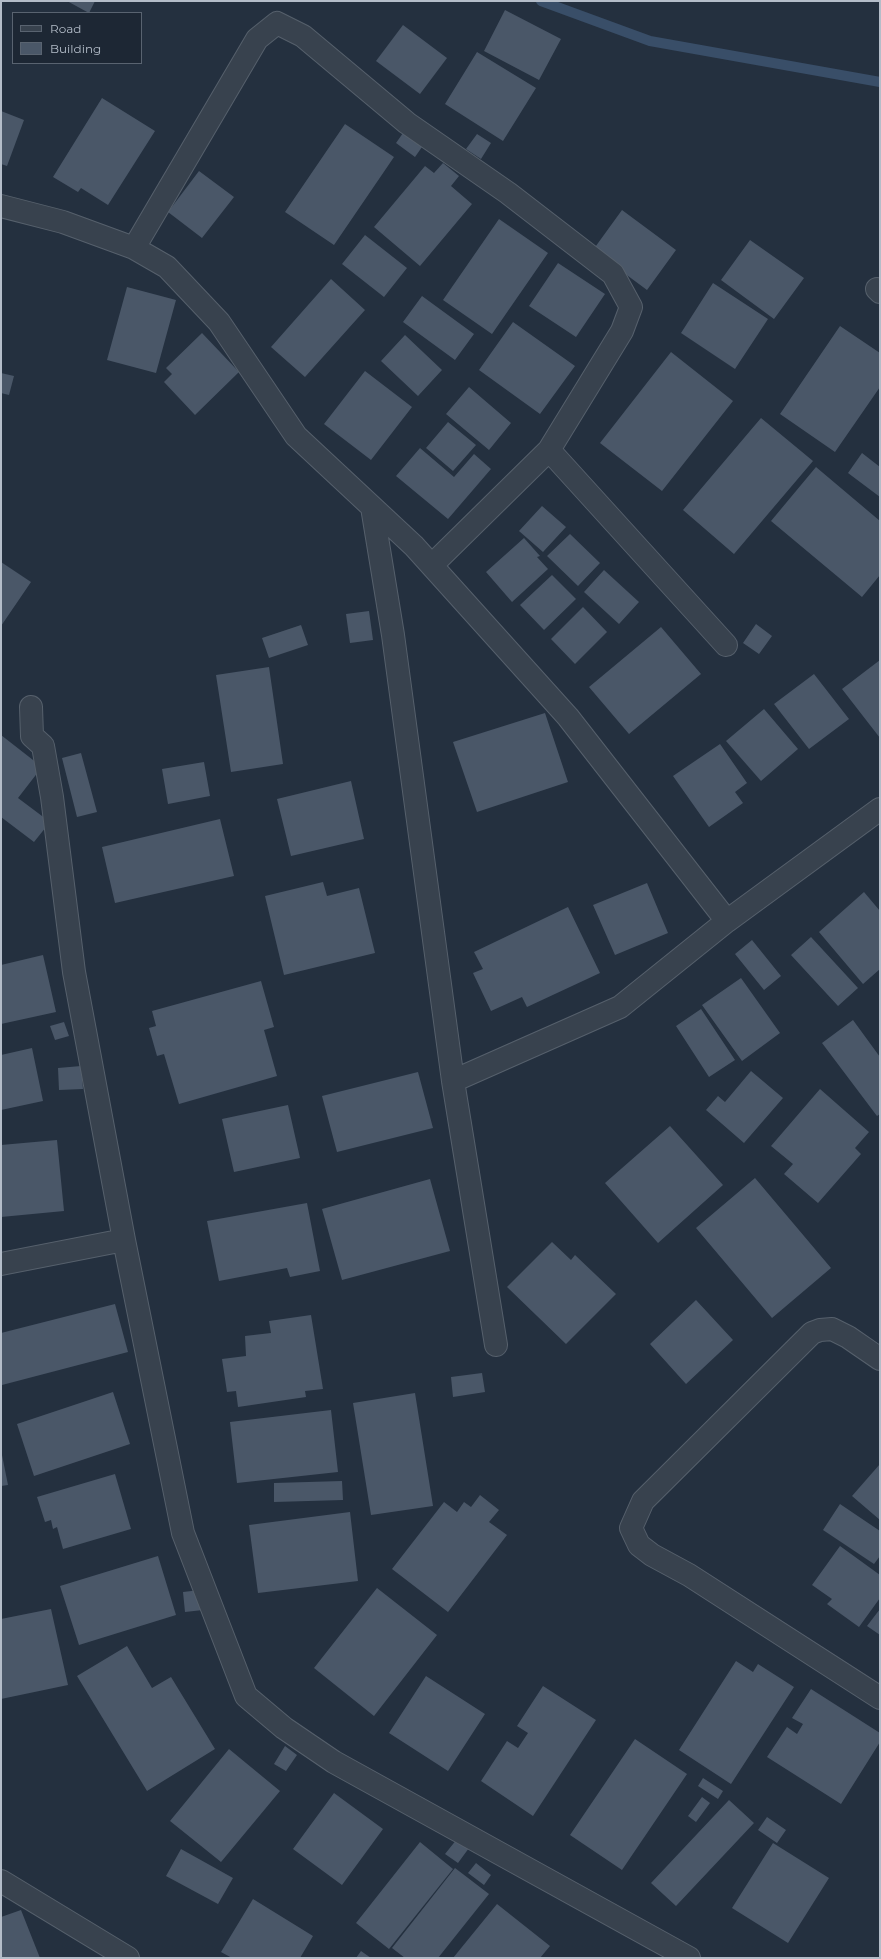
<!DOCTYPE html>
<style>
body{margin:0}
#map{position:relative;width:881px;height:1959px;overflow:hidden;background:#24303f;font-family:Montserrat,sans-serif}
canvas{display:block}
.frame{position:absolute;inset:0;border:2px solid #b4bdc9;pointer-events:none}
.legend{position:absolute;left:12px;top:12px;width:130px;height:52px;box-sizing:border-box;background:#1d2734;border:1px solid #596370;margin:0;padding:5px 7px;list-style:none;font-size:12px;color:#b4bdc9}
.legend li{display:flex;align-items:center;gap:8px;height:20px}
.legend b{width:20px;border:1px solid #596370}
</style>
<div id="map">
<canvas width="881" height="1959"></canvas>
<div class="frame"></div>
<ul class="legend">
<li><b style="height:5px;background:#38424e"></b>Road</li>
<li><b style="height:11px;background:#4a5768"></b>Building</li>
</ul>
</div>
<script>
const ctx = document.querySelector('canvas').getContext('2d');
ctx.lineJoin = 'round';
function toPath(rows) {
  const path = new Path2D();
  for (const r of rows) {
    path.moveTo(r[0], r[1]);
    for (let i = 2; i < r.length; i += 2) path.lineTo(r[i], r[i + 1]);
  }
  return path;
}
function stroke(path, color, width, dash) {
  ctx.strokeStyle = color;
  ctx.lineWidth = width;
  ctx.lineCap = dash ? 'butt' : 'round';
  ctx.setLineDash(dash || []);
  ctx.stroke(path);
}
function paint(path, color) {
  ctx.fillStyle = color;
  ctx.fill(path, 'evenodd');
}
stroke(toPath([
 [541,1,650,41,880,82]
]), '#394e68', 10);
paint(toPath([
 [67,1,95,1,89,13],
 [505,10,561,39,539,80,484,51],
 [403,25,447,58,420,94,376,61],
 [477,52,536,88,503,141,445,104],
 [102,98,155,131,108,205,81,188,78,192,53,177],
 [1,111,24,120,7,166,1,164],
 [345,124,394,157,334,245,285,212],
 [403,133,422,147,415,157,396,143],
 [477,134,491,143,481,159,466,149],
 [443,163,459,176,451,186,472,204,420,266,374,227,425,166,434,173],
 [199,171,234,197,202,238,168,212],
 [622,210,676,250,647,290,593,250],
 [499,219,548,253,492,334,443,300],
 [365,235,407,268,384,297,342,264],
 [750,240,804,278,774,319,721,280],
 [558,263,605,294,576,337,529,306],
 [331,279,365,310,305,377,271,347],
 [713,283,768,319,735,369,681,333],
 [127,287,176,300,156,373,107,360],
 [422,296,474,334,455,360,403,322],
 [513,322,575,366,540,414,479,370],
 [840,326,880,353,880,387,835,452,780,414],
 [202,333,239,372,195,415,164,382,172,374,166,368],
 [405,335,442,370,418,396,381,361],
 [671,352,733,401,662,491,600,443],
 [365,371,412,407,371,460,324,424],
 [1,373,14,376,9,395,1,393],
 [469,387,511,423,489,450,446,414],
 [761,418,813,461,734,554,683,510],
 [448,422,476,445,453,471,426,448],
 [420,448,454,477,474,454,491,469,448,519,396,476],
 [862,453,880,467,880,497,848,473],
 [816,467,880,521,880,575,862,597,771,521],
 [542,506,566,527,543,552,519,531],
 [570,534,600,563,578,586,547,556],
 [524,538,540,556,537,557,548,569,512,602,486,572],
 [1,562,31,582,1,626],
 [604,570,639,602,619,624,584,592],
 [552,575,576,599,544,630,520,605],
 [583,607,607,632,575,664,551,639],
 [369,611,373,640,350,643,346,614],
 [756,624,772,636,759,654,743,643],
 [301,625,308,645,269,658,262,638],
 [661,627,701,674,629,734,589,687],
 [880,660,880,738,842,689],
 [269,667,283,764,231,772,216,675],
 [814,674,849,719,809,749,774,704],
 [764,709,798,749,761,781,726,741],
 [545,713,568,782,477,812,453,742],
 [1,735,42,767,18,798,50,822,34,842,1,817],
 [720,744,747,783,735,792,743,803,709,827,673,776],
 [81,753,97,812,77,817,62,758],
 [204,762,210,796,168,804,162,769],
 [351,781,364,839,291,856,277,799],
 [220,819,234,876,115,903,102,847],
 [323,882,327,896,359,888,375,953,284,975,265,896],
 [647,883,668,933,615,955,593,905],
 [864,892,880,911,880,969,863,984,819,932],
 [568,907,600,973,527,1007,522,997,491,1011,473,973,483,969,474,952],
 [811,937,858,988,838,1006,791,955],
 [752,940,781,976,764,990,735,954],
 [43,955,56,1012,1,1024,1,965],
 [741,978,780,1033,742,1061,702,1005],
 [261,981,274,1027,264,1030,277,1076,179,1104,164,1054,157,1056,149,1028,156,1026,152,1011],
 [701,1009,735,1060,709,1077,676,1026],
 [853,1020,880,1057,880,1114,877,1116,822,1043],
 [64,1022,69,1036,55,1040,50,1026],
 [32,1048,43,1101,1,1110,1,1055],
 [81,1066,83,1089,59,1090,58,1068],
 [751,1071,783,1098,744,1143,706,1110,718,1096,725,1102],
 [418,1072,433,1128,337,1152,322,1096],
 [820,1089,869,1132,855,1148,861,1154,818,1203,784,1174,793,1164,771,1146],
 [288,1105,300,1158,234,1172,222,1119],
 [670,1126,723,1185,658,1243,605,1183],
 [57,1140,64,1211,1,1217,1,1145],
 [755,1178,831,1268,772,1318,696,1228],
 [430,1179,450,1251,342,1280,322,1209],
 [307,1203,320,1271,290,1277,287,1268,219,1281,207,1221],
 [552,1242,571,1260,575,1255,616,1294,566,1344,507,1287],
 [696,1300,733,1340,686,1384,650,1344],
 [115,1304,128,1352,2,1385,1,1333],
 [311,1315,323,1389,305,1391,306,1397,238,1407,236,1391,227,1392,222,1359,246,1356,245,1336,271,1333,269,1321],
 [482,1373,485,1392,453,1397,451,1377],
 [113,1392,130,1444,34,1476,17,1424],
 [415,1393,433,1506,371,1515,353,1403],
 [331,1410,338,1472,237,1483,230,1422],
 [1,1450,8,1485,1,1486],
 [880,1464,880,1520,852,1496],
 [115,1474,131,1529,63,1549,57,1527,53,1529,51,1520,45,1522,37,1497],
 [342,1481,343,1500,274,1502,274,1483],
 [480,1495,499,1510,489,1522,507,1535,448,1612,392,1569,444,1502,457,1512,464,1502,471,1507],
 [840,1504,880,1531,880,1556,874,1564,823,1530],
 [350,1512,358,1581,258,1593,249,1525],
 [840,1546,880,1575,880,1598,859,1627,827,1604,832,1599,812,1585],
 [158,1556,176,1615,79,1645,60,1586],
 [377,1588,437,1635,374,1716,314,1668],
 [200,1590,203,1610,185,1612,183,1592],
 [51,1609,68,1685,1,1699,1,1619],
 [880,1609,880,1635,867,1626],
 [127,1646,152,1688,171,1677,215,1749,147,1791,77,1676],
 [736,1661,753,1672,758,1664,794,1687,731,1784,679,1750],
 [426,1676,485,1714,448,1771,389,1733],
 [543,1686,596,1720,533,1816,481,1781,507,1741,518,1748,528,1733,517,1726],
 [811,1689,880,1733,880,1742,841,1804,767,1757,787,1727,797,1734,803,1724,792,1718],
 [635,1739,687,1774,622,1870,570,1835],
 [285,1746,297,1755,286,1771,274,1764],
 [229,1749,280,1791,221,1862,170,1821],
 [703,1778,723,1791,718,1799,698,1786],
 [334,1793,383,1829,342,1885,293,1849],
 [702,1797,710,1803,696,1822,688,1816],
 [729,1800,754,1823,676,1906,651,1883],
 [767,1817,786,1830,777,1843,758,1830],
 [457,1839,469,1848,458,1863,445,1854],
 [420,1842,453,1869,389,1949,356,1923],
 [773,1843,829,1878,788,1943,732,1908],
 [181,1849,233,1878,218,1904,166,1876],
 [476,1863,491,1875,484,1885,468,1873],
 [455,1868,489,1894,438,1958,405,1958,392,1948],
 [253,1899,313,1936,300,1958,232,1958,221,1952],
 [497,1904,550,1946,540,1958,453,1958],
 [21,1910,40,1958,1,1958,1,1917],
 [361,1951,371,1958,356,1958]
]), '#4a5768');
const street = toPath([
 [1,206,63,222,134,248,167,267,219,322,296,436,414,546,568,717,727,921],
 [134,248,257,39,277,23,303,36,407,123,508,193,613,274,631,307,622,331,549,450,432,565],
 [877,289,880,292],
 [549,450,726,645],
 [372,507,393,635,453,1081,496,1345],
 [31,707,32,736,43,746,52,797,74,972,124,1240,183,1533,246,1696,284,1728,334,1762,689,1958],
 [453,1081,620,1007,727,921,880,809],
 [1,1264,124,1240],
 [880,1359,848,1337,832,1329,820,1330,812,1333,643,1501,631,1528,639,1545,652,1555,689,1575,880,1698],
 [1,1881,128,1958]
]);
stroke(street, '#56606c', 24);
stroke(street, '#38424e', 22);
</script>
